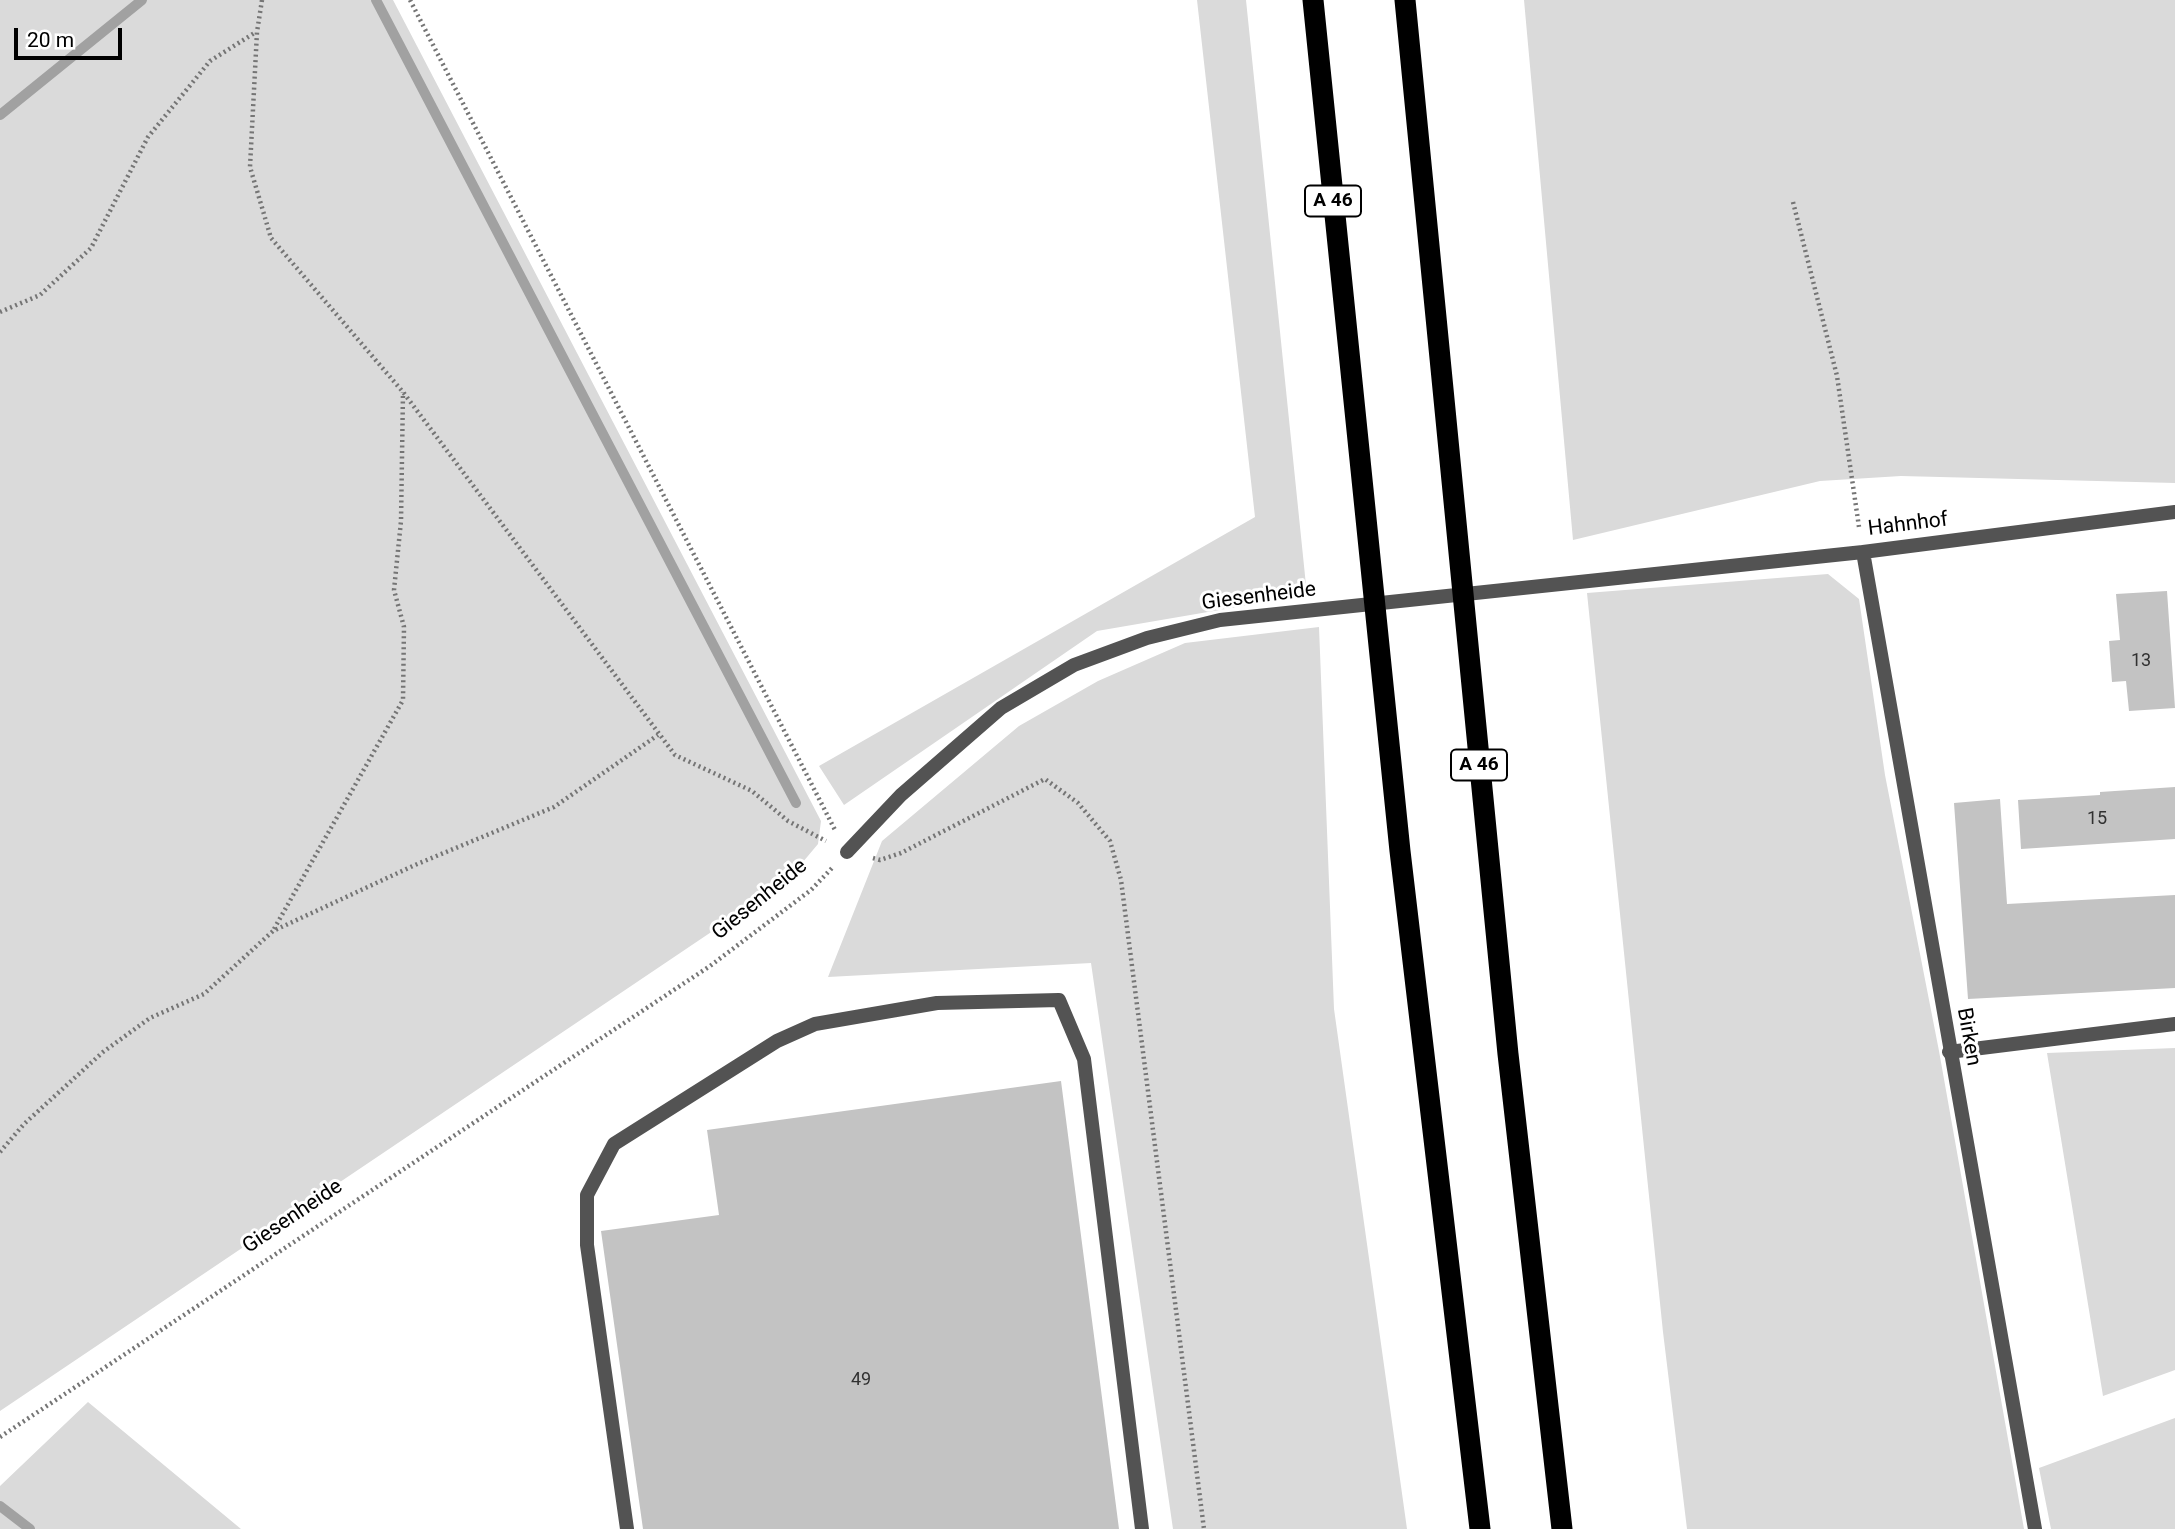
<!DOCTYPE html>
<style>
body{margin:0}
#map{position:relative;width:2175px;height:1529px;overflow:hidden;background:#fff;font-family:Roboto,sans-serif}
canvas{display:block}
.scale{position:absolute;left:14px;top:28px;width:108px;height:32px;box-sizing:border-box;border:4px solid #000;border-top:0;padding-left:9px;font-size:21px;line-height:24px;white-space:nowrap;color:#000;-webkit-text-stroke:5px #fff;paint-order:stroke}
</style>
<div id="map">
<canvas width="2175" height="1529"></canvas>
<div class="scale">20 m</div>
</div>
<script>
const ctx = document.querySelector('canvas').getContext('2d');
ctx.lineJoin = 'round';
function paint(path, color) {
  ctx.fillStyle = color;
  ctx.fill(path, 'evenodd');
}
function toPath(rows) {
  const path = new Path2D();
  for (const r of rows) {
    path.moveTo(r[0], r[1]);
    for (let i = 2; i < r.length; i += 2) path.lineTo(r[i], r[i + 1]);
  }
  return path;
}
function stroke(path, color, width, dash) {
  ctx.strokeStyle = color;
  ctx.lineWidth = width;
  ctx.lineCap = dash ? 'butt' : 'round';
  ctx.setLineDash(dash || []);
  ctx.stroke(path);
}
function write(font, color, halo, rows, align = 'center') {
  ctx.font = font + ' Roboto,sans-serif';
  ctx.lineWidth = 6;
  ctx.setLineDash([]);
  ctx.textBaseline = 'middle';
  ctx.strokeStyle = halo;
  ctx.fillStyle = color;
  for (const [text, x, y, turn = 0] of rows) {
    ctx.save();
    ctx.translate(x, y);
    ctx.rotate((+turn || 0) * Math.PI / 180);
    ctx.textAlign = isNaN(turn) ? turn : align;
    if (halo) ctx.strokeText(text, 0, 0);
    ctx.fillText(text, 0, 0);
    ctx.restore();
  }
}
paint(toPath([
 [0,0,393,0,821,821,818,844,787,881,0,1411],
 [1197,0,1246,0,1307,595,1097,631,844,805,819,766,1255,517],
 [1524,0,2175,0,2175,483,1901,476,1820,481,1573,540],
 [1828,574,1859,599,1885,775,1939,1051,2024,1529,1687,1529,1663,1332,1587,593],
 [1319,627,1334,1009,1407,1529,1173,1529,1091,963,828,977,882,841,1019,726,1098,681,1185,643],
 [2175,1048,2175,1370,2103,1396,2047,1053],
 [88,1402,241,1529,0,1529,0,1486],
 [2175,1418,2175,1529,2051,1529,2039,1468]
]), '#dadada');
stroke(toPath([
 [376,0,796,803],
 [0,115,142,0],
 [0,1506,30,1529]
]), '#a1a1a1', 10);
paint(toPath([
 [2167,591,2175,708,2129,711,2126,681,2112,682,2109,641,2120,640,2116,594],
 [2175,787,2175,839,2021,849,2018,800,2100,795,2100,792],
 [2000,799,2007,904,2175,895,2175,988,1968,999,1954,803],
 [1061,1081,1119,1529,643,1529,601,1231,719,1215,707,1130]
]), '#c3c3c3');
stroke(toPath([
 [262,0,257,32,250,167,271,238,403,392,675,755,752,791,788,821,826,841],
 [410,0,835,830],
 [1793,202,1837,376,1859,527],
 [0,312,40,295,91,248,148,137,210,61,256,32],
 [873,858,880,860,901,853,1045,779,1078,803,1110,841,1121,880,1204,1529],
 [274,929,403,700,404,627,394,590,401,521,403,392],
 [0,1152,24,1124,103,1052,150,1018,204,994,273,931,415,865,554,807,658,735],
 [0,1437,710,966,811,890,832,868]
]), '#757575', 4.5, [2, 3.5]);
stroke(toPath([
 [1949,1052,2175,1024],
 [627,1529,587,1245,587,1195,614,1144,777,1041,815,1024,937,1003,1059,1000,1084,1059,1142,1529]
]), '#535353', 14);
stroke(toPath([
 [1863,552,2035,1529],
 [847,852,901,795,1001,708,1074,665,1147,638,1220,620,1863,552,2175,512]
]), '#535353', 14);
stroke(toPath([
 [1313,0,1400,851,1480,1529],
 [1405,0,1508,1054,1562,1529]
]), '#000', 21);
write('18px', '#313131', null, [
 ["13",2141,661],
 ["15",2097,819],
 ["49",861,1380]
]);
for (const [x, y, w] of [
 [1333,201,56],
 [1479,765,56]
]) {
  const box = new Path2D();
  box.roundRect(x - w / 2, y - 15.5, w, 31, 5);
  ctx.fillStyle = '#fff';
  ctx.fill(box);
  stroke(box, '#000', 2);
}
write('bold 19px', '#000', null, [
 ["A 46",1333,201],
 ["A 46",1479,765]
]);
write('21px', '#000', '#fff', [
 ["Hahnhof",1908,525,-7],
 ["Giesenheide",1259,597,-7],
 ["Giesenheide",760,900,-39],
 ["Birken",1968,1037,80],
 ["Giesenheide",293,1217,-34]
]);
</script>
